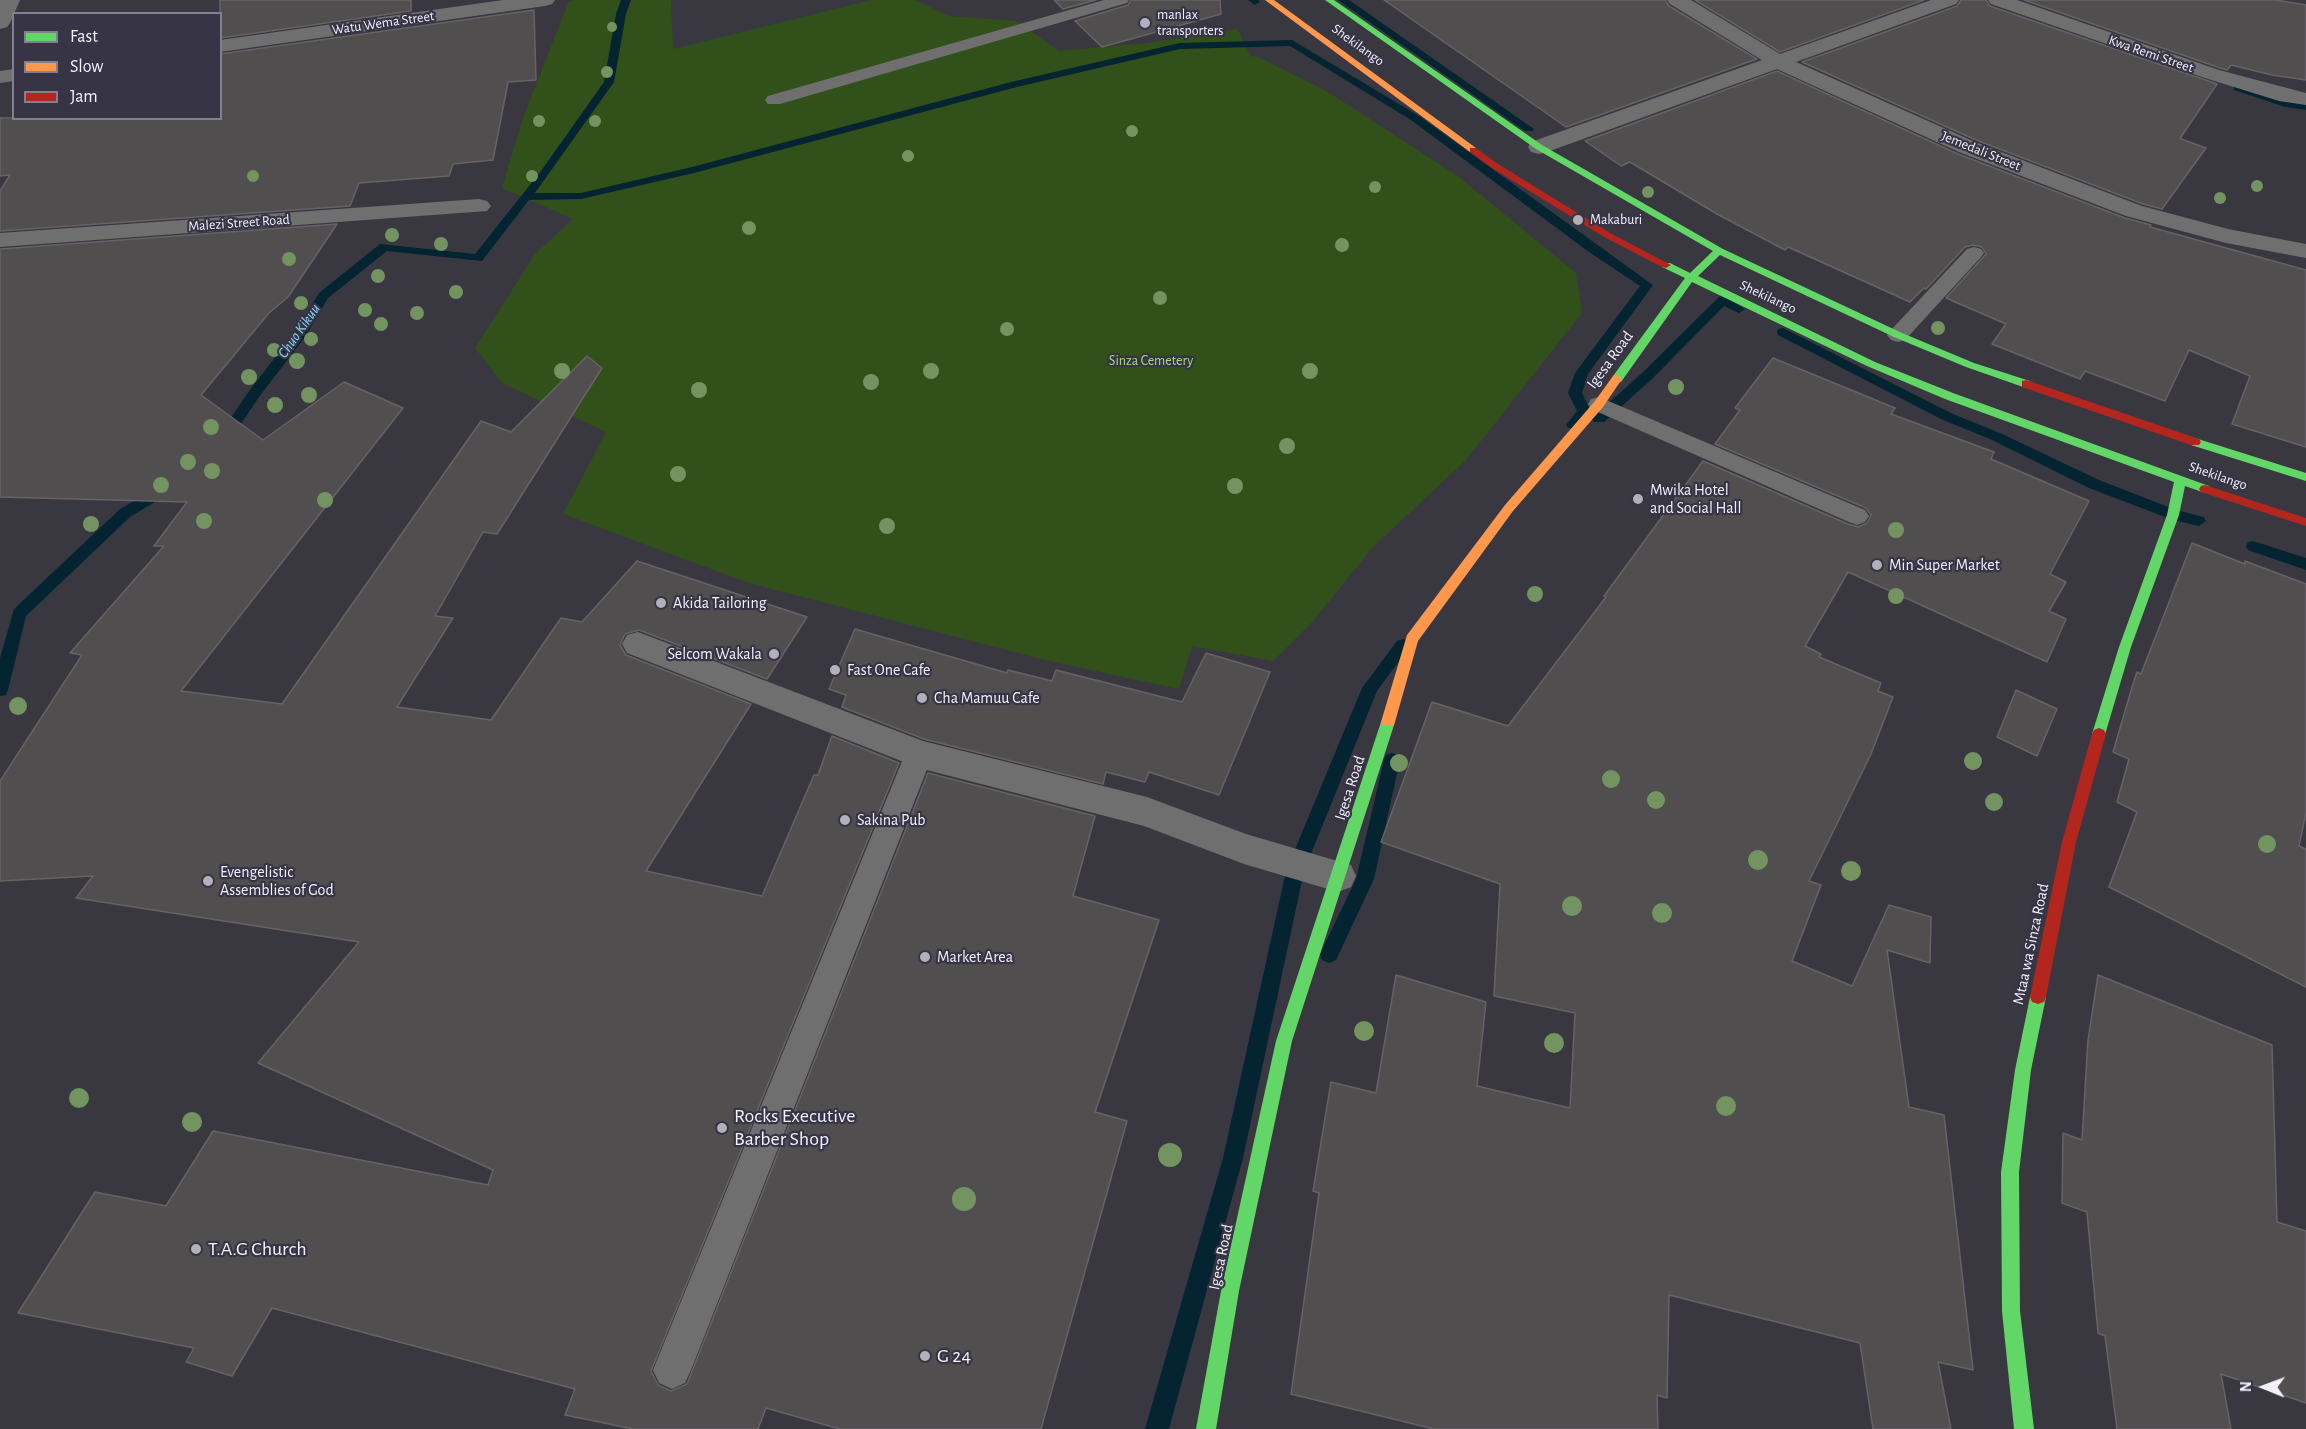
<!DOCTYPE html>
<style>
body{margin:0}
#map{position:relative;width:2306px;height:1429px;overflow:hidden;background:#393841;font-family:"Alegreya Sans",sans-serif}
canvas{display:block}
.legend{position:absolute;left:12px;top:12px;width:210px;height:108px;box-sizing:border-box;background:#363445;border:2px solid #81808e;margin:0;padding:8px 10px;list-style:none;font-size:18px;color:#f2f1fc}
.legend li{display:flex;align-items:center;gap:12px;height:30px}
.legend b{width:30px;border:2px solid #81808e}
.north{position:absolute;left:2234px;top:1357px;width:60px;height:60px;-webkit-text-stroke:4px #363445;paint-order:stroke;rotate:271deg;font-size:16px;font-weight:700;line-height:24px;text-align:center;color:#f2f1fc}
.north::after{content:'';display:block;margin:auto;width:21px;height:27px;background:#f2f1fc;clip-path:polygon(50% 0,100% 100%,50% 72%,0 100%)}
</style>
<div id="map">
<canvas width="2306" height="1429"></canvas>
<ul class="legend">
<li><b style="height:8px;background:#63d668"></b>Fast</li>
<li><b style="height:8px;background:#ff974d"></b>Slow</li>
<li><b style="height:8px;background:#b3261e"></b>Jam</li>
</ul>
<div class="north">N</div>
</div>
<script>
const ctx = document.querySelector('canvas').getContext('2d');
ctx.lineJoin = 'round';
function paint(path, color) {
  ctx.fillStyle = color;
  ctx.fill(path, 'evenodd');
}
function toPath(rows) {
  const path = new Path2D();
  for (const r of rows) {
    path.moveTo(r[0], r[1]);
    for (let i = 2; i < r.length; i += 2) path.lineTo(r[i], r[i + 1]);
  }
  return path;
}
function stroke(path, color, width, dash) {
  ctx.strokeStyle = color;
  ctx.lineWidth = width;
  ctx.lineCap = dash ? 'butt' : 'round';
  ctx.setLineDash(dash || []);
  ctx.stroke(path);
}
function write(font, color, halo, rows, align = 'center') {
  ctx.font = font + ' "Alegreya Sans",sans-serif';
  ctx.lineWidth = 4.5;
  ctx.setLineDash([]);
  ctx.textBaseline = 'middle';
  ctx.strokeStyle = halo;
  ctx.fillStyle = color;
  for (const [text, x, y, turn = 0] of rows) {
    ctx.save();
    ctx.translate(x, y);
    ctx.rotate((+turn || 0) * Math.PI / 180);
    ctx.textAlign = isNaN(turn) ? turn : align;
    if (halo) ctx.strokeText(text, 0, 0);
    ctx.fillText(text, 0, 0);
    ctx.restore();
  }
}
paint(toPath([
 [575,0,671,0,673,49,871,0,915,0,949,16,1016,21,1059,51,1147,43,1238,29,1250,56,1258,57,1328,92,1459,177,1576,273,1582,313,1466,460,1373,547,1314,620,1273,661,1192,646,1179,689,1045,660,749,583,563,514,606,432,502,383,475,348,535,254,573,219,502,188,523,118,569,1]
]), '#325019');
paint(toPath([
 [621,0,631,0,626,14,614,82,535,193,581,193,692,167,1011,82,1180,43,1292,40,1419,116,1653,285,1588,374,1582,393,1591,411,1578,428,1568,428,1566,425,1577,411,1568,393,1575,373,1640,286,1589,252,1411,120,1290,46,1180,49,1017,87,694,173,581,199,529,200,482,261,387,251,328,298,305,337,259,397,230,440,220,440,218,437,220,434,249,391,295,332,319,293,380,244,475,254,541,171,604,82,616,14,621,0],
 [1248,0,1258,0,1260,2,1255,5,1248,0],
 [1338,0,1349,0,1534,129,1533,131,1525,131,1338,0],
 [2238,85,2290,102,2306,104,2306,110,2285,107,2234,90,2234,86,2238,85],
 [1723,296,1745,309,1739,313,1724,306,1652,379,1604,422,1594,422,1592,419,1594,416,1642,373,1719,297,1723,296],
 [1783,328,1953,414,2000,433,2099,480,2176,510,2204,517,2206,521,2199,526,2173,520,2089,488,1990,439,1943,420,1778,335,1777,332,1778,329,1783,328],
 [163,485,170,490,168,494,130,517,26,616,8,690,6,695,0,696,0,658,14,609,120,509,163,485],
 [2253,541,2306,558,2306,570,2248,550,2246,546,2248,542,2253,541],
 [1403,639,1409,641,1411,645,1377,691,1304,871,1243,1158,1169,1429,1145,1429,1223,1158,1286,871,1362,688,1397,641,1403,639],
 [1392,753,1398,755,1400,760,1374,879,1336,960,1329,963,1322,960,1320,954,1356,879,1384,760,1386,755,1392,753]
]), '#052431');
const building = toPath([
 [220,0,411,0,411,11,220,38,220,0],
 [1054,0,1096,0,1063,9,1054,0],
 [1131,0,1220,0,1221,14,1102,47,1075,21,1128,5,1131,0],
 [1384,0,1665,0,1669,6,1757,59,1566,127,1384,0],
 [1695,0,1924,0,1780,52,1695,0],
 [1961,0,1986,0,1990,6,2217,84,2181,137,2181,139,2206,148,2162,209,2143,204,1976,140,1802,62,1957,6,1961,0],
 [2024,0,2276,0,2306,5,2306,80,2272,75,2231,65,2227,70,2220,68,2024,0],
 [534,10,536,80,508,82,493,160,453,164,449,176,359,183,350,206,0,231,0,191,10,175,0,176,0,118,220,118,220,54,534,10],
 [1777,71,1958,154,2125,218,2151,225,2150,227,2306,270,2306,447,2232,424,2250,376,2189,350,2165,401,2085,371,2080,379,1992,344,2006,324,1946,298,1986,254,1982,247,1973,245,1965,247,1926,289,1924,288,1910,302,1788,247,1785,250,1717,214,1630,162,1621,166,1585,141,1777,71],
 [337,224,288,297,269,313,201,395,263,440,344,382,403,408,181,691,282,704,481,421,511,432,587,356,602,368,497,534,483,532,435,616,453,618,397,707,491,720,561,618,582,622,637,561,807,617,767,679,639,630,625,634,620,645,626,655,751,704,646,871,762,896,814,775,818,775,832,736,899,763,651,1371,658,1385,671,1391,687,1384,928,773,1095,816,1073,896,1159,920,1095,1112,1127,1121,1041,1429,840,1429,766,1408,758,1429,633,1429,565,1415,575,1389,272,1308,232,1376,186,1362,194,1348,18,1313,95,1192,166,1206,213,1131,488,1185,493,1170,258,1063,359,942,76,898,93,876,0,881,0,781,82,655,70,653,164,546,154,546,187,502,0,497,0,249,337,224],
 [1773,358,1895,408,1891,414,1994,452,1991,459,2089,501,2050,574,2066,582,2049,611,2066,619,2047,662,1848,572,1805,646,1821,654,1819,657,1881,683,1878,691,1893,697,1871,754,1809,881,1821,885,1792,961,1852,986,1889,905,1931,917,1930,963,1887,950,1909,1107,1944,1115,1973,1370,1938,1362,1951,1429,1873,1429,1860,1343,1669,1295,1667,1398,1657,1395,1658,1429,1434,1429,1291,1394,1319,1193,1313,1191,1331,1082,1376,1093,1396,975,1486,1002,1477,1086,1570,1108,1575,1013,1494,996,1500,884,1381,842,1432,702,1508,726,1606,597,1604,596,1703,461,1848,524,1858,527,1867,523,1871,515,1866,508,1715,444,1740,410,1735,408,1773,358],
 [2192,543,2245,564,2245,561,2306,584,2306,813,2299,846,2306,849,2306,987,2109,887,2137,812,2117,802,2129,759,2113,752,2133,684,2137,672,2141,674,2192,543],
 [855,629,1007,673,1008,670,1052,681,1056,670,1182,702,1206,653,1270,672,1219,795,1149,772,1145,782,1106,772,1103,784,924,739,842,707,846,695,829,689,855,629],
 [2016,690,2057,709,2037,756,1997,737,2016,690],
 [2098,975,2272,1045,2277,1222,2306,1231,2306,1403,2221,1374,2231,1429,2117,1429,2105,1336,2098,1333,2087,1212,2062,1203,2063,1133,2082,1140,2088,1040,2098,975]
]);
paint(building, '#514e50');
stroke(building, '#676265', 1.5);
paint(toPath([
 [1104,0,1129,0,1127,3,780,104,768,104,765,100,768,96,1104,0],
 [1974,247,1981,249,1984,253,1981,257,1905,340,1898,342,1891,340,1887,335,1891,330,1967,249,1974,247],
 [1599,397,1865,510,1869,516,1865,522,1857,525,1849,522,1591,409,1588,404,1591,399,1599,397],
 [919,743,929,746,933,754,691,1370,685,1383,672,1389,659,1383,653,1370,905,754,909,746,919,743]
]), '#706f70');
paint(toPath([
 [0,0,20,0,10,23,7,27,0,29,0,0],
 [503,0,555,0,552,4,545,6,220,52,220,40,503,0],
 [1667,0,1691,0,1780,54,1931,0,1959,0,1956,4,1796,62,1975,142,2142,206,2228,229,2306,244,2306,258,2226,243,2126,216,1959,152,1777,69,1547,152,1539,154,1531,152,1528,147,1531,142,1762,60,1670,4,1667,0],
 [1988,0,2017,0,2219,70,2306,93,2306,105,2279,101,2205,78,1991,4,1988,0],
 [14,69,14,81,0,83,0,71,14,69],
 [479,199,487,201,491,206,487,211,0,247,0,233,479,199],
 [638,632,923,741,1147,797,1246,834,1351,865,1356,876,1351,887,1338,892,1244,864,1144,826,919,768,627,653,622,644,627,635,638,632]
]), '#706f70');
paint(toPath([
 [1325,0,1334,0,1542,145,1723,249,1902,333,1974,363,2030,381,2031,384,2026,388,1966,367,1894,337,1720,255,1698,276,1875,362,1953,393,2209,486,2211,489,2209,492,2205,493,2185,486,2179,515,2131,647,2104,738,2094,738,2092,734,2119,647,2167,515,2174,482,1945,399,1867,366,1692,282,1621,382,1613,382,1613,376,1685,278,1662,267,1662,263,1670,263,1690,273,1713,251,1536,149,1325,0],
 [2195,438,2306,473,2306,481,2191,445,2191,439,2195,438],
 [1388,716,1393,718,1395,722,1292,1041,1239,1291,1216,1429,1196,1429,1221,1291,1276,1041,1381,722,1383,718,1388,716],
 [2038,990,2044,992,2046,997,2031,1070,2019,1172,2020,1311,2034,1429,2014,1429,2002,1311,2001,1172,2015,1070,2030,997,2032,992,2038,990]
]), '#63d668');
paint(toPath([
 [1265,0,1274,0,1476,148,1476,152,1470,152,1265,0],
 [1617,375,1622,379,1603,407,1513,511,1418,641,1395,722,1393,726,1383,726,1381,722,1407,635,1505,505,1595,401,1613,376,1617,375]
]), '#ff974d');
paint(toPath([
 [1470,148,1476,148,1498,164,1612,234,1671,265,1666,268,1662,267,1606,238,1492,168,1470,152,1470,148],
 [2026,380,2199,439,2201,442,2199,445,2191,445,2022,387,2022,381,2026,380],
 [2205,485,2306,518,2306,526,2201,492,2199,489,2201,486,2205,485],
 [2099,728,2104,730,2106,734,2076,842,2046,997,2044,1002,2038,1004,2032,1002,2030,997,2062,842,2092,734,2094,730,2099,728]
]), '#b3261e');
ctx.fillStyle = '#739360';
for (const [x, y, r] of [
 [612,27,5],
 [607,72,6],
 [539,121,6],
 [595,121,6],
 [1132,131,6],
 [908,156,6],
 [253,176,6],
 [532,176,6],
 [2257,186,6],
 [1375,187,6],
 [1648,192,6],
 [2220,198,6],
 [749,228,7],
 [392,235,7],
 [441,244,7],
 [1342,245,7],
 [289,259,7],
 [378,276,7],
 [456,292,7],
 [1160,298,7],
 [301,303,7],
 [365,310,7],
 [417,313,7],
 [381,324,7],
 [1938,328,7],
 [1007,329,7],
 [311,339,7],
 [274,350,7],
 [297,361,8],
 [562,371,8],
 [931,371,8],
 [1310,371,8],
 [249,377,8],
 [871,382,8],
 [1676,387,8],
 [699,390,8],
 [309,395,8],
 [275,405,8],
 [211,427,8],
 [1287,446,8],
 [188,462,8],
 [212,471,8],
 [678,474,8],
 [161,485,8],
 [1235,486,8],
 [325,500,8],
 [204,521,8],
 [91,524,8],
 [887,526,8],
 [1896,530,8],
 [1535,594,8],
 [1896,596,8],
 [18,706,9],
 [1973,761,9],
 [1399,763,9],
 [1611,779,9],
 [1656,800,9],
 [1994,802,9],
 [2267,844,9],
 [1758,860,10],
 [1851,871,10],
 [1572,906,10],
 [1662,913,10],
 [1364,1031,10],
 [1554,1043,10],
 [79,1098,10],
 [1726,1106,10],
 [192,1122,10],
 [1170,1155,12],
 [964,1199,12]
]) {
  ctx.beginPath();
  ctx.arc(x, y, r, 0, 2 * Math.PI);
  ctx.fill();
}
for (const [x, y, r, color] of [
 [1145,23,6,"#b1b0bb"],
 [1578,220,6,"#b1b0bb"],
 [1638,499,6,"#b1b0bb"],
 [1877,565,6,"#b1b0bb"],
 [661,603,6,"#b1b0bb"],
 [774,654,6,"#b1b0bb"],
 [835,670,6,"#b1b0bb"],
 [922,698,6,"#b1b0bb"],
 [845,820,6,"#b1b0bb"],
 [208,881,6,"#b1b0bb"],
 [925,957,6,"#b1b0bb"],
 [722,1128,6,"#b1b0bb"],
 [196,1249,6,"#b1b0bb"],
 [925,1356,6,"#b1b0bb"]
]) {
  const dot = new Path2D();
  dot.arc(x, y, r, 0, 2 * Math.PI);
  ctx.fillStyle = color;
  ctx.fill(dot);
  stroke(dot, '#363445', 2);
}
write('14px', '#f2f1fc', '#363445', [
 ["manlax",1157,15],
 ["transporters",1157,31],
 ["Makaburi",1590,220]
], 'left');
write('14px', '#f2f1fc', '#363445', [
 ["Watu Wema Street",383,23,-8],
 ["Shekilango",1358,45,36],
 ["Kwa Remi Street",2151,54,19],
 ["Jemedali Street",1981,151,22],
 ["Malezi Street Road",239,223,-4],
 ["Shekilango",1768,297,25],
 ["Shekilango",2218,476,19]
]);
write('14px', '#a2de79', '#363445', [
 ["Sinza Cemetery",1151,361]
]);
write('italic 15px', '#8ad7f6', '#363445', [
 ["Chuo Kikuu",299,331,-55]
]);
write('16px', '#f2f1fc', '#363445', [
 ["Igesa Road",1610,360,-54],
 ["Igesa Road",1350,788,-72],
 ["Mtaa wa Sinza Road",2031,944,-78],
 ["Igesa Road",1221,1257,-78]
]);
write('16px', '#f2f1fc', '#363445', [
 ["Mwika Hotel",1650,490],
 ["and Social Hall",1650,508],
 ["Min Super Market",1889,565],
 ["Akida Tailoring",673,603],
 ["Selcom Wakala",762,654,"right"],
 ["Fast One Cafe",847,670],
 ["Cha Mamuu Cafe",934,698],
 ["Sakina Pub",857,820],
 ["Evengelistic",220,872],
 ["Assemblies of God",220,890],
 ["Market Area",937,957]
], 'left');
write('20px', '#f2f1fc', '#363445', [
 ["Rocks Executive",734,1116],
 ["Barber Shop",734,1139],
 ["T.A.G Church",208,1249],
 ["G 24",937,1356]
], 'left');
</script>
